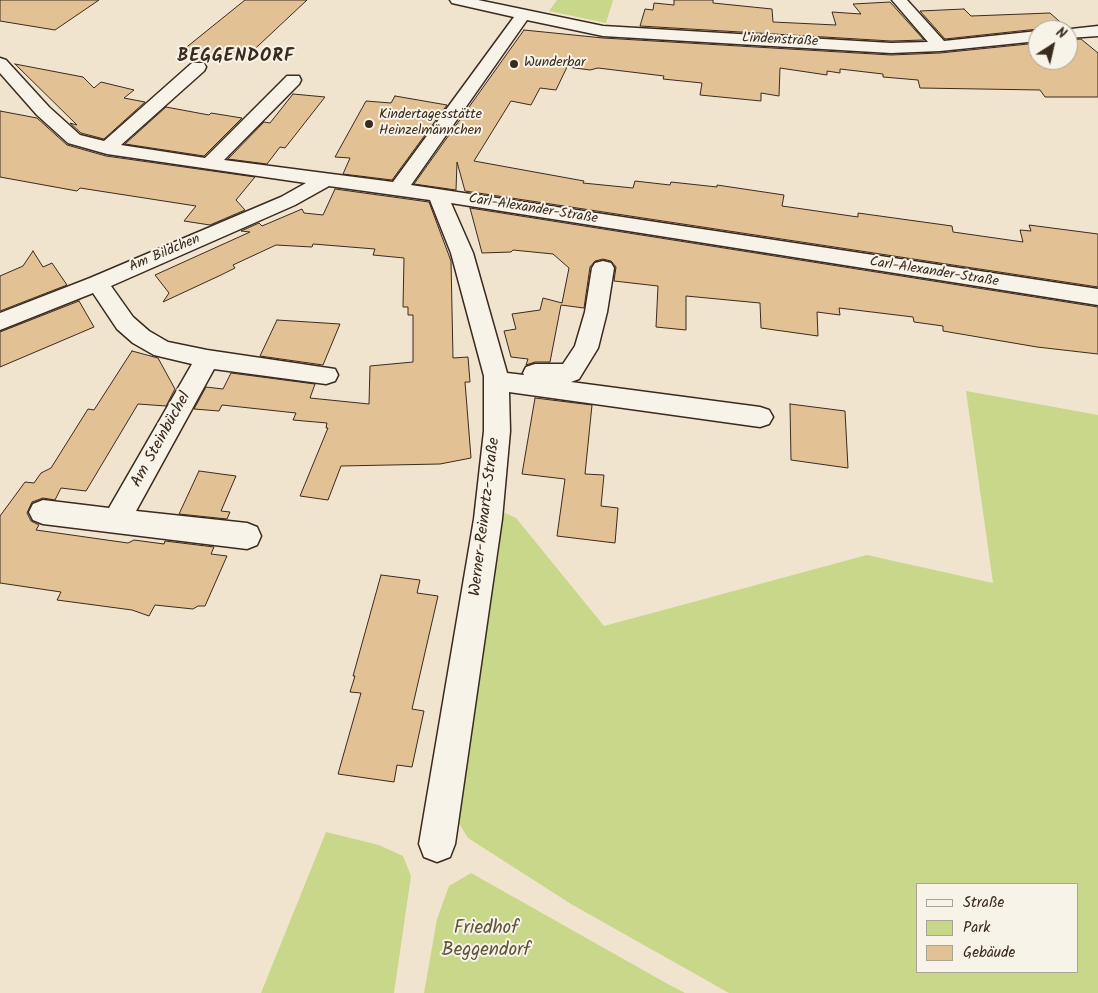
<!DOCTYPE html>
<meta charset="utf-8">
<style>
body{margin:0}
#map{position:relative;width:1098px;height:993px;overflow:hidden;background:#f1e4cf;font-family:Kalam,sans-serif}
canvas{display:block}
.legend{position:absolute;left:916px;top:883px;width:162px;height:90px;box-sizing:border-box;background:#f7f3e8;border:1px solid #aca397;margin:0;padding:6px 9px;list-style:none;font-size:15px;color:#3b2a1e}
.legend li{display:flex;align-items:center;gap:10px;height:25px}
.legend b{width:25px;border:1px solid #aca397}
.north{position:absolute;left:1028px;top:20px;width:50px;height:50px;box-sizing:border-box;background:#f7f3e8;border:1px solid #aca397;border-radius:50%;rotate:35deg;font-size:14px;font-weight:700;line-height:20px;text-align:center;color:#3b2a1e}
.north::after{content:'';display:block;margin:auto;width:18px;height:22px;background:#3b2a1e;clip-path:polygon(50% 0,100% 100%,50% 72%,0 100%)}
</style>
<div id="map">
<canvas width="1098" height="993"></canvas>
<ul class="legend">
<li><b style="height:6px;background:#f7f3e8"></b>Straße</li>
<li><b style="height:14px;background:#c9d78a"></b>Park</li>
<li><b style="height:14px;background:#e2c194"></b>Gebäude</li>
</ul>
<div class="north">N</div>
</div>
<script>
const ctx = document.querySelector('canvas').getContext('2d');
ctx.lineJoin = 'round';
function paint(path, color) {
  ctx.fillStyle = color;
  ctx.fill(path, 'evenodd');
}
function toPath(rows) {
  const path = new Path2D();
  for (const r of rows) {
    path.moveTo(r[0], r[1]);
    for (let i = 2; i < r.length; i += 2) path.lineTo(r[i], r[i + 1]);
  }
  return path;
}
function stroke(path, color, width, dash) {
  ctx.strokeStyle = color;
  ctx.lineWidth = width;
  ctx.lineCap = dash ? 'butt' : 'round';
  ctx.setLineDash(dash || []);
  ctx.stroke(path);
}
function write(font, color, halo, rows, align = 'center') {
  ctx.font = font + ' Kalam,sans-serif';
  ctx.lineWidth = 4;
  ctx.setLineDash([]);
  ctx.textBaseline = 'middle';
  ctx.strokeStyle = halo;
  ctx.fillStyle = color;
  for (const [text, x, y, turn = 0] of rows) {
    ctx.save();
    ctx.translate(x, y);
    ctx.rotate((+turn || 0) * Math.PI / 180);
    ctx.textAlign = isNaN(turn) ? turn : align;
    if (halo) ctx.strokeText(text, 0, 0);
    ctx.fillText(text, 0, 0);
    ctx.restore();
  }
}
paint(toPath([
 [557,0,613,0,606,23,549,11],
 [966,391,1098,415,1098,993,729,993,571,904,468,838,457,820,472,696,503,512,516,518,604,626,867,555,993,583],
 [917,884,1077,884,1077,972,917,972],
 [326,832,379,845,403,856,411,876,394,993,261,993],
 [471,873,666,983,685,993,424,993,437,919,449,886]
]), '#c9d78a');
const building = toPath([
 [0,0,99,0,55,30,0,21,0,0],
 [245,0,307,0,243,60,183,50,245,0],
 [674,0,713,0,713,3,772,9,773,22,836,25,832,12,861,14,853,4,890,2,924,40,891,41,640,26,645,9,653,10,654,3,674,5,674,0],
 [964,9,971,16,1050,13,1067,28,1060,30,1038,29,945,39,920,11,964,9],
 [524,30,603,38,891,55,940,53,1038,43,1038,60,1068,60,1068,40,1081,39,1098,53,1098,97,1045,97,1040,90,920,88,918,80,883,77,883,74,840,69,840,73,827,71,827,75,780,68,779,96,761,93,761,101,700,95,702,83,663,79,664,76,598,68,590,70,567,67,556,90,540,88,531,105,511,101,474,161,584,181,583,183,633,188,635,181,670,185,671,182,717,187,717,185,784,195,782,206,858,217,858,213,952,226,953,232,1023,242,1020,230,1031,231,1029,225,1098,234,1098,287,465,191,457,162,456,190,414,184,524,30],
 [15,64,83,77,94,88,101,82,134,90,124,98,145,102,104,139,81,133,70,123,77,125,15,64],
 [293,94,325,97,285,148,280,147,267,164,228,159,264,122,270,123,293,94],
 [395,96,447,105,392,180,343,174,350,158,335,157,366,101,391,103,395,96],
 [166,107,209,115,211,113,242,118,204,156,125,144,166,107],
 [0,111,37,118,67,145,106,156,255,177,236,200,245,210,210,225,184,221,196,206,80,188,77,191,0,177,0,111],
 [335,189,429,202,451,261,453,358,468,357,470,382,465,382,471,458,440,464,341,466,328,500,300,496,328,428,326,428,327,423,293,420,296,413,222,405,219,411,194,409,206,387,223,389,231,373,315,384,310,398,369,404,370,366,413,362,413,315,408,315,408,307,403,307,404,258,373,255,375,249,313,244,312,247,276,245,233,265,235,268,221,275,163,302,169,293,155,275,250,232,241,231,259,223,262,226,302,209,304,213,323,215,335,189],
 [470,208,1098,307,1098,354,1037,347,943,331,943,326,914,322,913,317,839,308,840,315,817,312,818,336,761,328,760,303,686,296,686,330,656,327,658,286,614,281,616,267,611,261,603,259,595,261,590,267,584,308,561,305,550,362,535,362,526,365,528,359,511,357,504,331,516,329,512,314,540,310,543,298,562,303,569,268,553,254,513,250,511,252,482,253,470,208],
 [33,251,43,267,52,263,67,285,0,311,0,276,23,266,33,251],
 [79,301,94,327,0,367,0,332,79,301],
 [277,320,340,324,323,365,260,356,277,320],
 [132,351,158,358,175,389,166,406,138,404,86,491,61,488,55,500,43,498,32,502,27,513,31,521,39,525,36,530,128,543,134,540,164,544,165,541,214,547,211,554,227,556,205,606,198,606,193,609,155,605,149,616,132,610,57,600,61,592,0,583,0,516,25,482,34,483,41,473,51,468,88,409,94,410,132,351],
 [535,398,592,405,585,474,604,475,601,506,618,508,615,543,557,536,565,479,522,474,535,398],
 [790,404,845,411,848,468,791,460,790,404],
 [199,471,236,476,221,511,230,512,227,519,179,514,199,471],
 [381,575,420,580,417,593,438,596,412,709,424,711,412,767,397,765,394,782,338,774,361,693,350,692,355,676,353,676,381,575]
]);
paint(building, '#e2c194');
stroke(building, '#3b2a1e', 1);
const minor = toPath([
 [450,0,478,0,603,26,891,43,928,42,892,0,907,0,944,41,1038,31,1038,41,940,51,891,53,603,36,527,20,411,185,1098,289,1098,305,451,203,473,253,507,373,524,375,523,373,526,367,535,364,563,364,575,346,585,312,592,268,595,263,603,261,611,263,614,268,607,312,598,348,579,379,571,382,760,407,769,410,773,417,769,424,760,427,509,392,510,431,502,519,455,844,450,857,437,862,424,857,419,844,474,519,484,431,484,376,451,253,430,200,329,186,295,205,111,286,133,317,149,331,168,342,207,350,335,369,338,375,335,381,326,384,214,369,136,511,247,523,257,527,261,536,257,545,247,549,43,524,33,520,29,512,33,504,43,500,109,508,192,364,154,355,133,343,117,329,93,293,0,330,0,313,90,278,281,197,306,183,107,154,68,143,37,115,0,73,0,58,6,60,49,107,80,135,104,141,192,63,204,63,206,67,204,71,121,145,205,158,287,76,299,76,301,80,299,84,224,160,393,182,514,17,452,3,450,0],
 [1098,26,1098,36,1068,38,1068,30,1062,30,1098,26]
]);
stroke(minor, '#3b2a1e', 3);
paint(minor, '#f7f3e8');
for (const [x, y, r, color] of [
 [514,64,5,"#3b2a1e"],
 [369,124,5,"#3b2a1e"]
]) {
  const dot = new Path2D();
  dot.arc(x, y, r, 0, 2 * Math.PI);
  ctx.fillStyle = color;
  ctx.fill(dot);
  stroke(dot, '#f7f3e8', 2);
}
write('14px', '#3b2a1e', '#f7f3e8', [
 ["Lindenstraße",780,41,3],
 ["Carl-Alexander-Straße",533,210,9],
 ["Am Bildchen",165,254,-23],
 ["Carl-Alexander-Straße",934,273,9]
]);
write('14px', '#3b2a1e', '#f7f3e8', [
 ["Wunderbar",524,64],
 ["Kindertagesstätte",379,116],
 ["Heinzelmännchen",379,132]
], 'left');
write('16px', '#3b2a1e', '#f7f3e8', [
 ["Am Steinbüchel",162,440,-61],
 ["Werner-Reinartz-Straße",486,517,-83]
]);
ctx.letterSpacing = '1px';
write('bold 18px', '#3b2a1e', '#f7f3e8', [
 ["BEGGENDORF",236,58]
]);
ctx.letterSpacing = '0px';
write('19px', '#5e5539', '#f7f3e8', [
 ["Friedhof",486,930],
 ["Beggendorf",486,952]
]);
</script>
